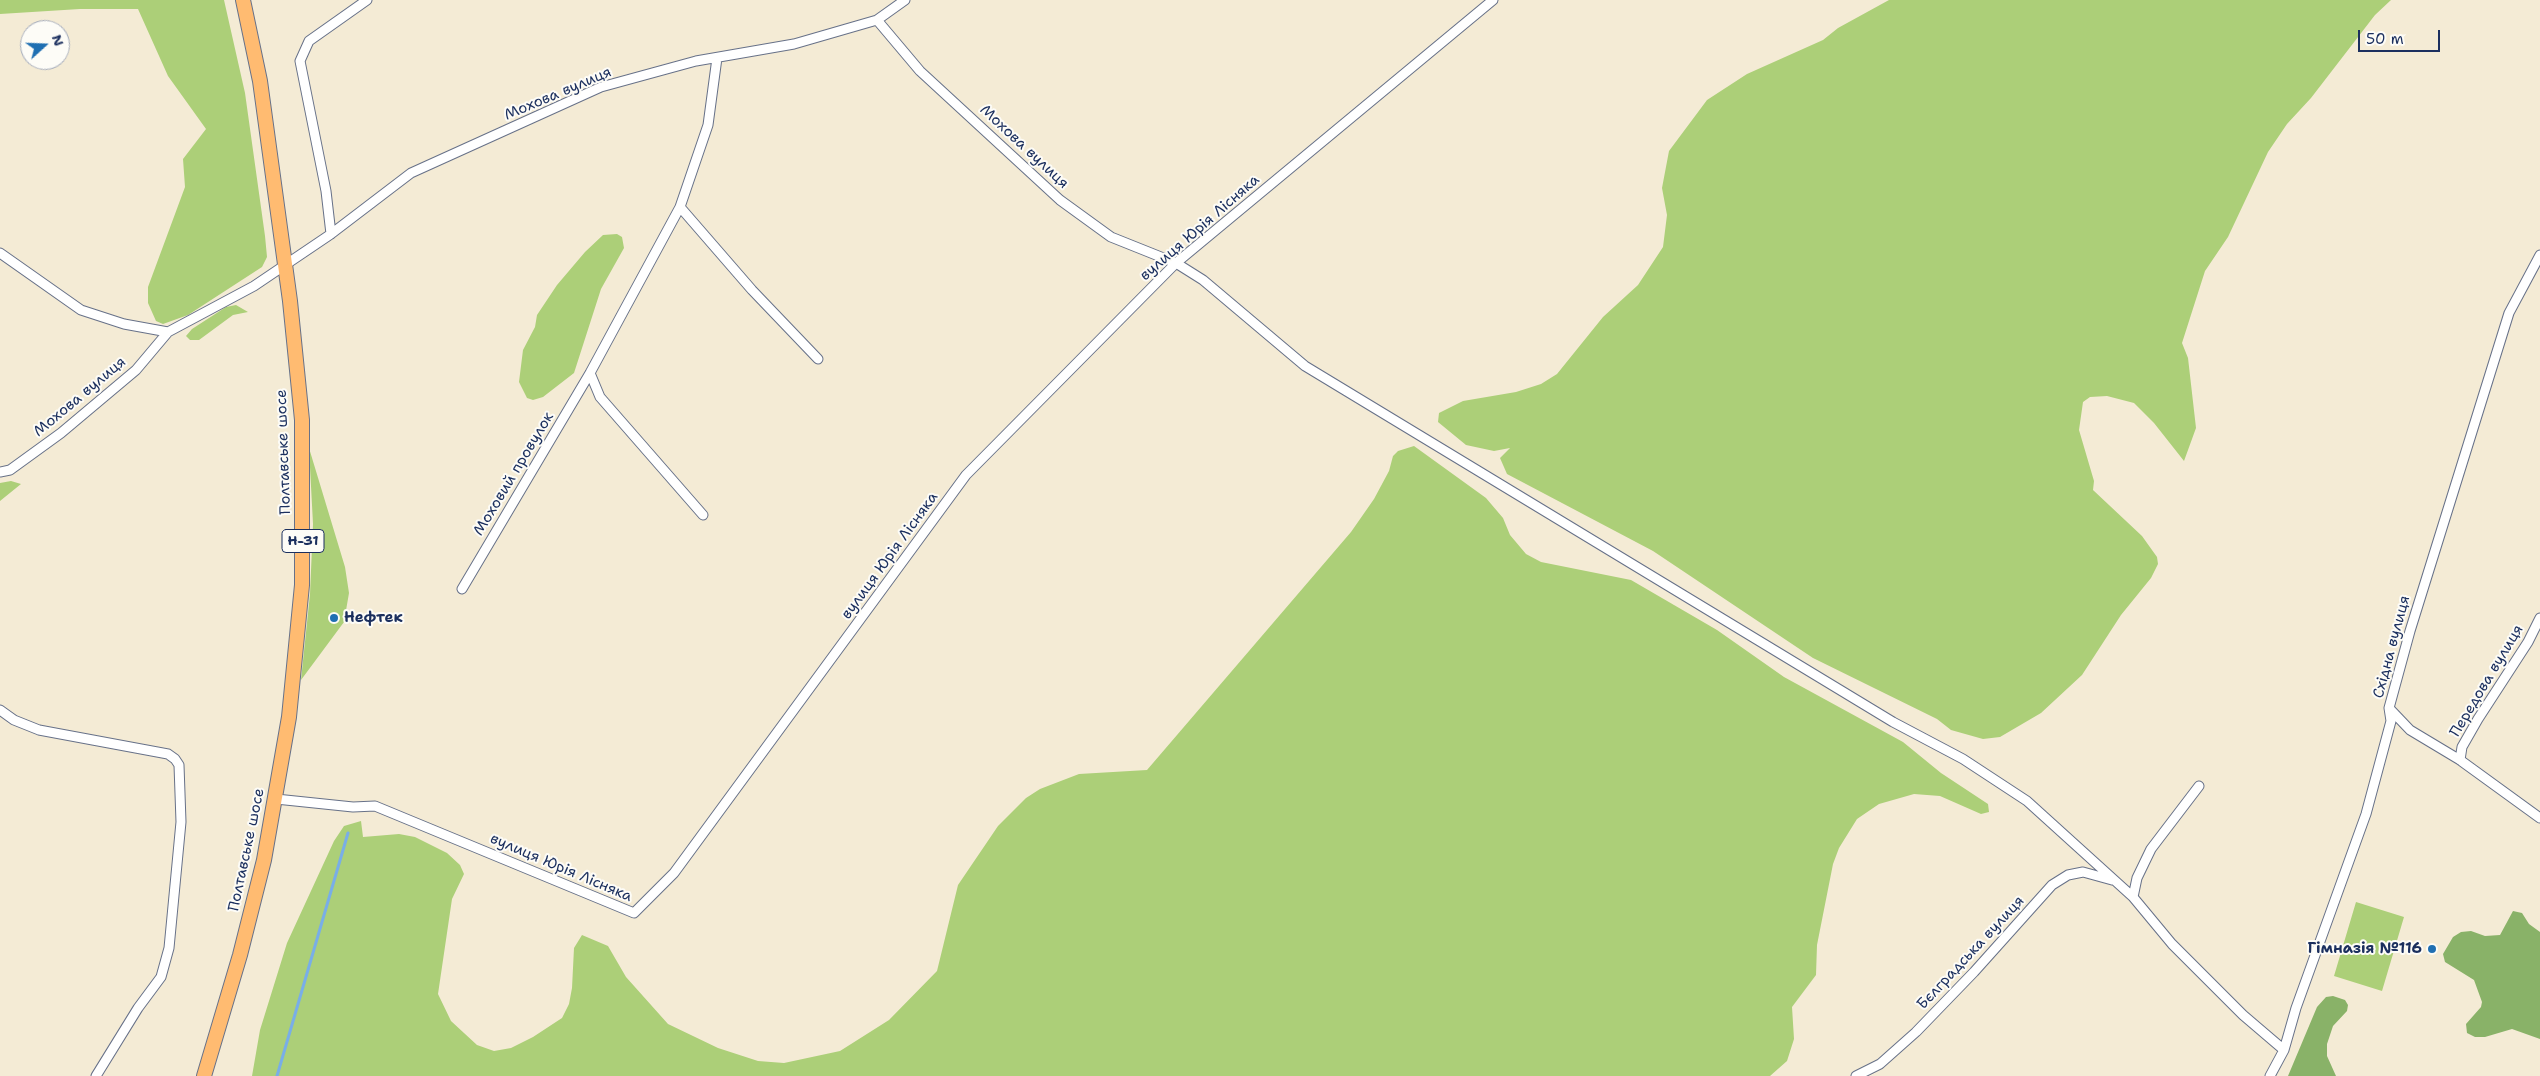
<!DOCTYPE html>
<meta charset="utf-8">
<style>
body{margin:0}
#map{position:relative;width:2540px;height:1076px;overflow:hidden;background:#f4ebd5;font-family:"Shantell Sans",sans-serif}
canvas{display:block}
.north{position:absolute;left:20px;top:20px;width:50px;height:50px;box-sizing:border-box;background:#fdfcf7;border:1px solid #a3aaba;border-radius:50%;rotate:70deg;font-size:14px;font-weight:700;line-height:20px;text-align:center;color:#1b2f5e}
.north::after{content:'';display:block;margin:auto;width:18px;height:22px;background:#1f6fb2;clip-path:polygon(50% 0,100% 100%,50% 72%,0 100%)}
.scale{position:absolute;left:2358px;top:30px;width:82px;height:22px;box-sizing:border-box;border:2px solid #1b2f5e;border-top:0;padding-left:6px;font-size:15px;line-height:18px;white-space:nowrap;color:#1b2f5e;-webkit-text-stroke:4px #fdfcf7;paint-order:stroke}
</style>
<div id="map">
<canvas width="2540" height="1076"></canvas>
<div class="north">N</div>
<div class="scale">50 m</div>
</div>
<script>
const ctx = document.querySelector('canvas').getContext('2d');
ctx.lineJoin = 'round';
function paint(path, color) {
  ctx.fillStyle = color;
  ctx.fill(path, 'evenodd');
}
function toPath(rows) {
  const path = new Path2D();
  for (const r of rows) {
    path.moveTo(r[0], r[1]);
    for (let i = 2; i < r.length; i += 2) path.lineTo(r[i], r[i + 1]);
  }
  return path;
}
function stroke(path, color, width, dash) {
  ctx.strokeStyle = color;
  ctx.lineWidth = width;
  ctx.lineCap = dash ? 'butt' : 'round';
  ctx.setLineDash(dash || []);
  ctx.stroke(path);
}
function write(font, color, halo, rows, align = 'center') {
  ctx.font = font + ' "Shantell Sans",sans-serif';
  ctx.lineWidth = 4;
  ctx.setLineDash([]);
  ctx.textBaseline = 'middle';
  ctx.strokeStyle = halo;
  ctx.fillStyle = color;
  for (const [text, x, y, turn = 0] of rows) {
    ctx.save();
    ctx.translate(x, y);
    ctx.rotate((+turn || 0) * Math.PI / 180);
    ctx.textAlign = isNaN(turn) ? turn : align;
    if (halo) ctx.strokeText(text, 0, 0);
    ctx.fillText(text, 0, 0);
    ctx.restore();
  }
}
paint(toPath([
 [0,0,224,0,245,93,265,236,267,257,262,267,188,315,163,324,156,321,148,303,148,287,185,187,183,159,206,129,168,76,138,9,80,9,0,14],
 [1889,0,2391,0,2375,15,2311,98,2287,124,2268,152,2228,237,2205,271,2182,343,2188,358,2196,428,2184,461,2154,423,2134,403,2107,396,2090,397,2083,402,2079,430,2094,481,2093,490,2142,536,2157,557,2158,564,2151,578,2121,615,2082,675,2041,713,2000,737,1983,739,1951,730,1937,719,1813,658,1653,551,1507,474,1500,458,1510,448,1494,451,1466,445,1438,422,1439,413,1463,401,1516,392,1541,384,1557,374,1603,317,1638,285,1663,247,1667,215,1662,188,1669,151,1707,100,1747,74,1823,40,1838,28],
 [617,234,622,237,624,248,601,289,574,373,543,397,533,400,527,398,519,382,523,350,535,327,537,315,557,285,585,252,603,235],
 [236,305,248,312,233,315,199,340,190,340,186,336,192,329,226,307],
 [1414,446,1486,498,1503,518,1510,535,1526,554,1541,562,1631,580,1717,630,1784,677,1903,742,1941,773,1988,804,1989,812,1981,814,1940,796,1914,794,1879,804,1857,819,1839,848,1833,864,1817,945,1816,975,1792,1007,1794,1039,1787,1061,1770,1076,252,1076,260,1030,287,943,334,841,344,826,361,821,363,837,399,834,415,837,447,853,460,865,464,874,452,899,438,994,451,1021,477,1045,494,1051,511,1048,533,1037,562,1018,569,1004,572,988,574,948,582,935,608,946,626,977,668,1024,718,1048,758,1061,784,1063,840,1051,889,1020,937,971,958,885,998,826,1026,798,1040,789,1079,774,1147,770,1351,532,1374,499,1389,471,1393,456,1398,451],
 [309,448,345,567,349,593,344,622,301,680,310,594,313,524],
 [11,481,21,484,0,501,0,483],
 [2356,902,2404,917,2382,991,2334,976]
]), '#accf78');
paint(toPath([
 [2513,911,2522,913,2529,924,2540,932,2540,1039,2512,1029,2485,1037,2475,1037,2467,1033,2466,1024,2481,1007,2482,1002,2474,980,2445,962,2443,954,2453,937,2461,932,2471,931,2485,936,2500,935],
 [2333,996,2345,1000,2348,1005,2347,1011,2333,1026,2327,1044,2327,1056,2336,1076,2288,1076,2317,1007,2326,997]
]), '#89b268');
stroke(toPath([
 [277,1076,348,833]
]), '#79aee7', 3);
const street = toPath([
 [877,20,905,0],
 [680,207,752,290,818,359],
 [331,234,326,191,300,61,309,41,367,0],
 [0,253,81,310,124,324,168,332],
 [590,373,600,397,703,515],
 [0,472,10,470,61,433,136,370,168,332,254,286,331,234,411,173,601,87,696,61,794,44,877,20,920,71,1060,200,1111,237,1176,263,1203,280,1305,366,1893,722,1963,759,2027,801,2133,897],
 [462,589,590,373,680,207,708,125,717,58],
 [2389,708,2410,730,2460,760,2540,818],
 [0,710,14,720,39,730,168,754,175,759,179,765,181,822,169,948,161,977,138,1008,96,1076],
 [2460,760,2462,747,2478,719,2528,642,2540,618],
 [2199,786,2151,849,2137,878,2133,897,2172,944,2243,1015,2284,1050],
 [276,799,353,807,375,806,634,913,674,873,966,475,1176,263,1493,0],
 [1856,1076,1880,1064,1916,1032,1974,972,2052,885,2068,875,2083,872,2112,880],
 [2270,1076,2284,1050,2296,1008,2366,814,2391,721,2389,708,2410,631,2509,313,2540,255]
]);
const primary = toPath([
 [204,1076,240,955,264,860,289,717,302,585,302,420,290,301,260,81,243,0]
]);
stroke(street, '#677188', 11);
stroke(primary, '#677188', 16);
stroke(street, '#fff', 9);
stroke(primary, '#ffbb71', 14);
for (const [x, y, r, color] of [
 [334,618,5,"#1f6fb2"],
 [2432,949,5,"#1f6fb2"]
]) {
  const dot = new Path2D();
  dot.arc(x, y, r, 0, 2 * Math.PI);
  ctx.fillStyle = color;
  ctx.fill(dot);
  stroke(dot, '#fdfcf7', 2);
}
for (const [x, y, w] of [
 [303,541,42]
]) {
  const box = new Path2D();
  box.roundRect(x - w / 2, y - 11.5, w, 23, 4);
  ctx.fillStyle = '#fdfcf7';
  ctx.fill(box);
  stroke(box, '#1b2f5e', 1);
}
write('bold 14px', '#1b2f5e', null, [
 ["Н-31",303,541]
]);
write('15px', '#1b2f5e', '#fdfcf7', [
 ["Мохова вулиця",558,94,-23],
 ["Мохова вулиця",1024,147,43],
 ["вулиця Юрія Лісняка",1200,228,-41],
 ["Мохова вулиця",80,397,-40],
 ["Полтавське шосе",284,452,-92],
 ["Моховий провулок",514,474,-59],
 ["вулиця Юрія Лісняка",890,556,-54],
 ["Східна вулиця",2392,647,-75],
 ["Передова вулиця",2487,681,-59],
 ["Полтавське шосе",247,850,-78],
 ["вулиця Юрія Лісняка",561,868,23],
 ["Бєлградська вулиця",1971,953,-47]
]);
write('bold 15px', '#1b2f5e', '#fdfcf7', [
 ["Нефтек",344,618],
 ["Гімназія №116",2422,949,"right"]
], 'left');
</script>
